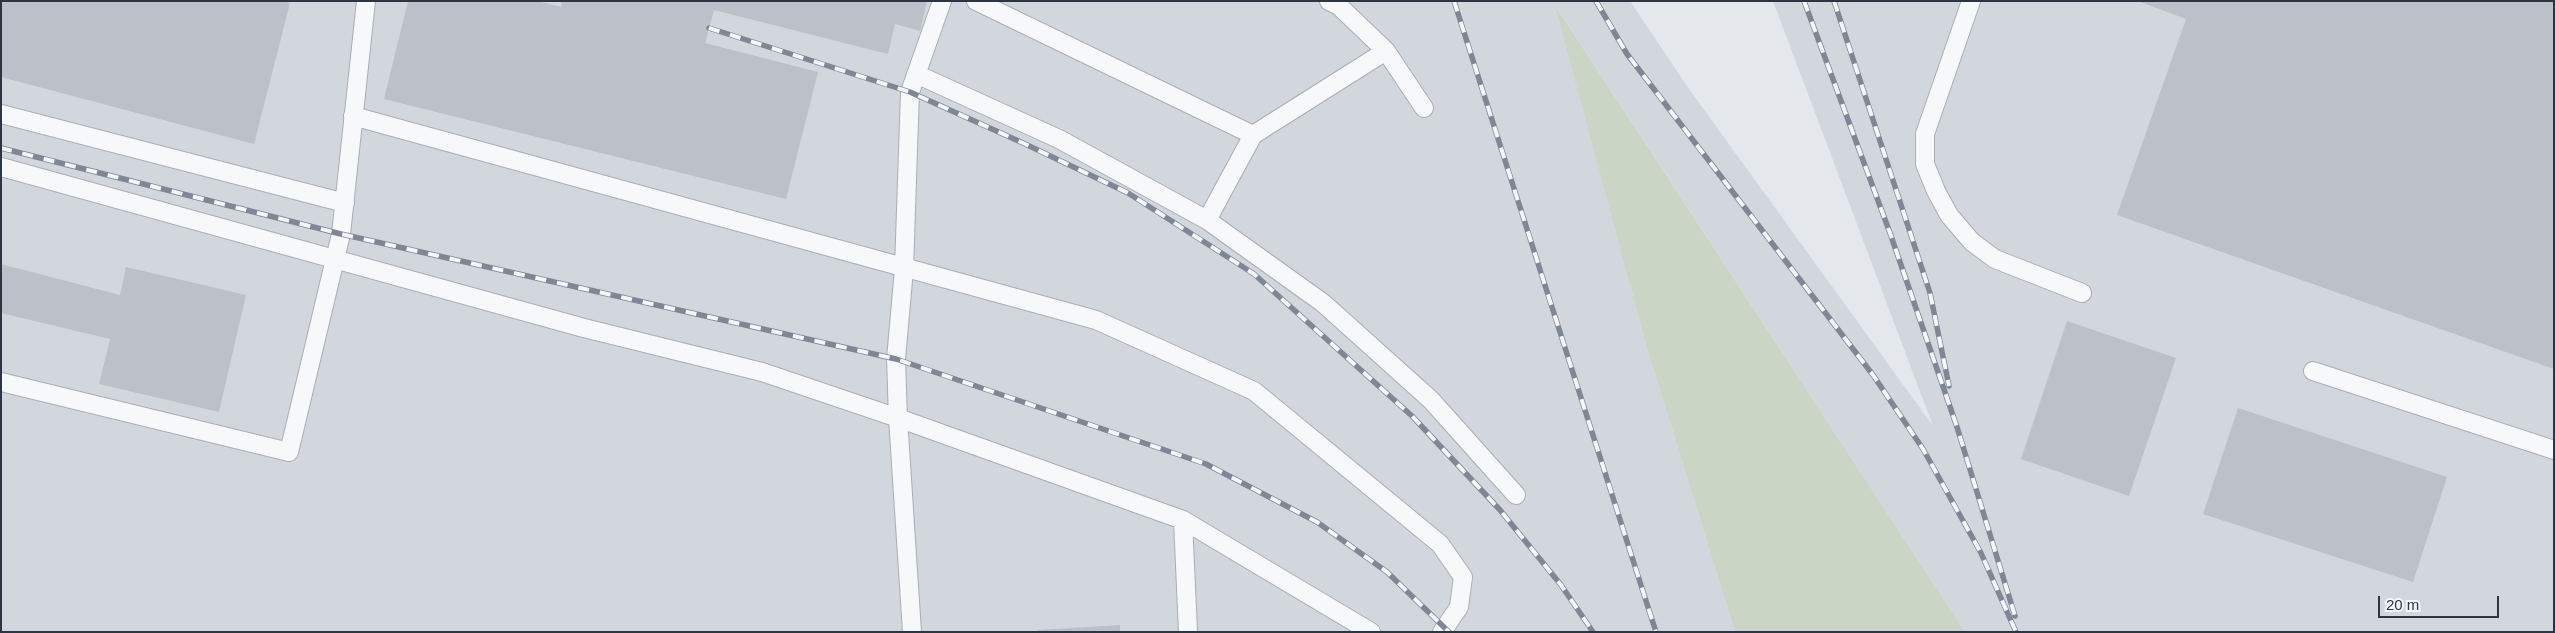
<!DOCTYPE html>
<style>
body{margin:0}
#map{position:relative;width:2555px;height:633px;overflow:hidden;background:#e4e7ec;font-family:Helvetica,sans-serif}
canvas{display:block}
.frame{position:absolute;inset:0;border:2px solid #2c3544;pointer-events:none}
.scale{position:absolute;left:2378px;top:596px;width:121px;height:22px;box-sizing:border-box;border:2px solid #2c3544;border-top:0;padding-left:6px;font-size:15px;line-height:18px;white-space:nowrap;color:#2c3544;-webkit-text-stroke:4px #f4f6f9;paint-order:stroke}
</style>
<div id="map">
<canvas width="2555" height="633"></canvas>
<div class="frame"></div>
<div class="scale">20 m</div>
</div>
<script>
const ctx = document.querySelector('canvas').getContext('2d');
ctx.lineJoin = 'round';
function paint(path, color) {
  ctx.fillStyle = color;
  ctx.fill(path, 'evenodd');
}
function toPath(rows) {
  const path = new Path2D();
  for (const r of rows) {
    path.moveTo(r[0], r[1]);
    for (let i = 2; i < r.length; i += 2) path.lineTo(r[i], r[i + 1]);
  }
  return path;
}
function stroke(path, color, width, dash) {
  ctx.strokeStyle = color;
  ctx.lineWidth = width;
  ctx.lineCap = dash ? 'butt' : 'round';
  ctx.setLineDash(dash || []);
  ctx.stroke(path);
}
paint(toPath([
 [1,1,1630,1,1689,89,1933,426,1773,1,2554,1,2554,632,1965,632,1556,6,1646,345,1735,632,1,632]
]), '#d2d6dd');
paint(toPath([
 [1555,5,1965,632,1735,632,1646,345]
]), '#cad5c6');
paint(toPath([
 [1,1,282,1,290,3,254,144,1,77],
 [408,1,537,1,561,7,562,1,927,1,920,31,895,24,888,54,714,10,705,43,818,72,786,199,384,99],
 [2138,1,2554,1,2554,369,2117,215,2186,19],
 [1,264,120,295,126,267,246,295,219,412,99,384,110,339,1,313],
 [2067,321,2176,358,2129,496,2021,459],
 [2238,408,2447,477,2413,582,2203,514],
 [1120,625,1120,632,1037,632,1037,630]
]), '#bcc1c9');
const lane = toPath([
 [976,1,1253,135],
 [1329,1,1339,6,1386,51,1424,108],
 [1971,1,1925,134,1925,164,1936,191,1949,215,1972,242,1995,259,2082,293],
 [916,74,1059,139,1207,220,1323,303,1431,400,1516,495],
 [1,114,345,203],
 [353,116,1096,320,1254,391,1440,544,1463,577,1459,607,1442,632],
 [1,167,584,328,762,372,898,418,1183,520,1371,632],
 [1207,220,1253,135,1386,51],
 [2313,371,2554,450],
 [1,382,289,452,341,234,366,1],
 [1183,520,1188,632],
 [912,632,898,418,896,359,904,269,910,92,942,1]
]);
stroke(lane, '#a9aeb6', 20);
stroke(lane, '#f7f8fa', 18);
const rail = toPath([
 [1454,1,1656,632],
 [1596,1,1627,54,1873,375,1923,449,1981,553,2016,632],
 [1804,1,1890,233,1957,427,2015,616],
 [1834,1,1930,293,1949,386],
 [709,28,910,92,1023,143,1128,193,1254,274,1412,416,1500,510,1561,585,1593,632],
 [1,148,341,234,896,359,1206,464,1317,522,1387,572,1449,632]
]);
stroke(rail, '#7e8795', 5.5);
stroke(rail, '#f4f6f9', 4, [11]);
</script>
